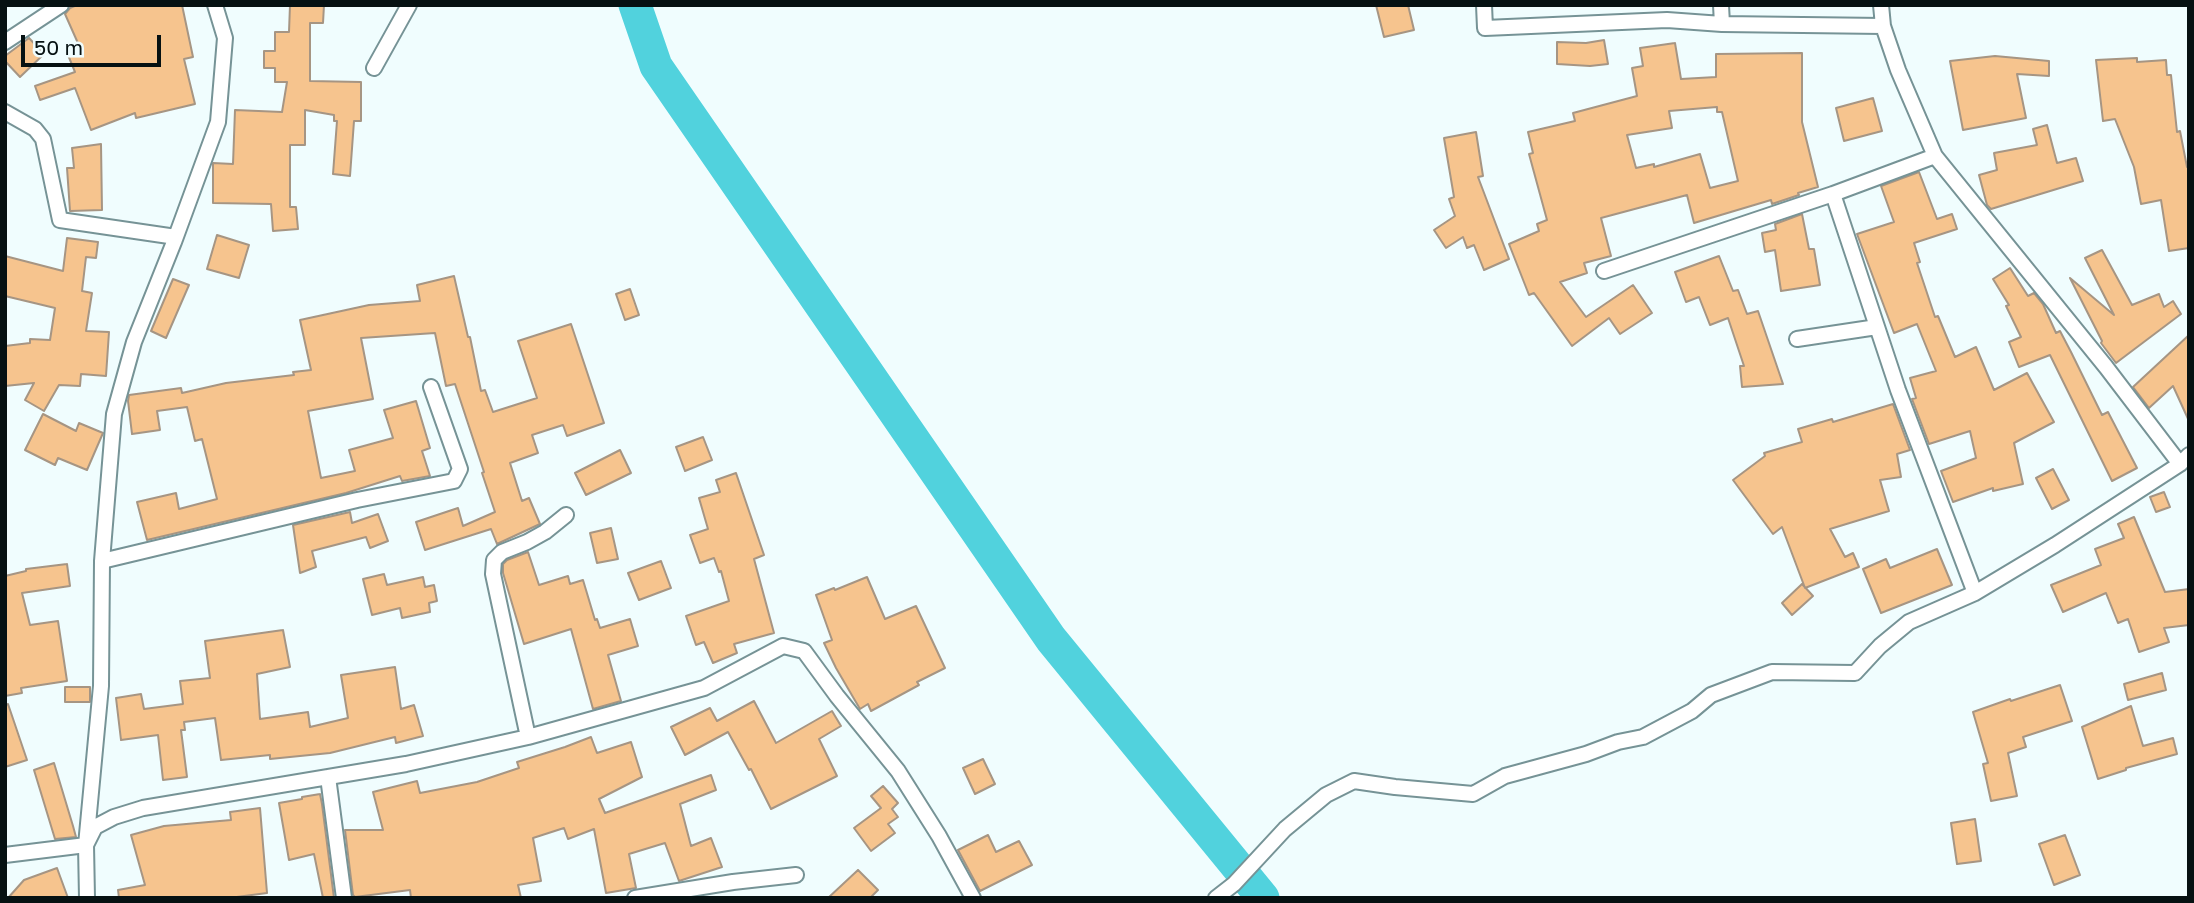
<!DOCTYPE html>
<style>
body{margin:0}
#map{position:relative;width:2194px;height:903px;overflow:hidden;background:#f0fdfe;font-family:"Golos Text",sans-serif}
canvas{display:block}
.frame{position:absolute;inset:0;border:7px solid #061112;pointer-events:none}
.scale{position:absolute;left:21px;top:35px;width:140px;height:32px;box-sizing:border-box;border:4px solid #061112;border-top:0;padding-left:9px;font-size:21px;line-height:24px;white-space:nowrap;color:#061112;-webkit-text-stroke:5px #f0fdfe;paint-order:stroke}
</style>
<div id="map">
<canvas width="2194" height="903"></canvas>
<div class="frame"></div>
<div class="scale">50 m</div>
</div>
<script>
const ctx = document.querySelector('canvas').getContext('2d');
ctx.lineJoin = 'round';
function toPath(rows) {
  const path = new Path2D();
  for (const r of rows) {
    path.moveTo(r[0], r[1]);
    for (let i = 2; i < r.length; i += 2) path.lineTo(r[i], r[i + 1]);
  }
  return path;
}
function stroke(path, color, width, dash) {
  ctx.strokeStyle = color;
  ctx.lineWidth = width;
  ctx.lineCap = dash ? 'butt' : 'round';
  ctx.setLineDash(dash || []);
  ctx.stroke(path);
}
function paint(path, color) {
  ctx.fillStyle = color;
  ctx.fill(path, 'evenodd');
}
stroke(toPath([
 [635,5,656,66,1051,639,1263,898]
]), '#51d2dd', 33);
const building = toPath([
 [77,5,182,5,193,57,184,59,195,104,136,118,135,113,91,130,75,88,40,100,35,86,75,72,68,55,81,50,65,14,70,8,77,5],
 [290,5,324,5,323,23,310,23,310,81,361,82,361,121,354,121,350,176,333,174,337,121,334,121,334,115,305,110,305,145,290,145,290,207,296,207,298,229,273,231,271,204,213,203,213,163,233,164,235,110,282,112,287,82,275,82,275,68,264,68,264,51,275,51,275,32,289,32,290,5],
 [1376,5,1408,5,1414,30,1384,37,1376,5],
 [29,38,44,54,20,77,5,61,5,56,29,38],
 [1604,40,1608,64,1590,66,1557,64,1557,42,1586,43,1604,40],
 [1675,43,1681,79,1716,77,1716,54,1802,53,1802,122,1818,187,1798,193,1799,195,1772,204,1771,200,1694,223,1687,195,1601,218,1611,256,1584,263,1587,273,1560,282,1586,317,1633,285,1652,313,1620,334,1609,318,1572,346,1534,293,1529,295,1509,244,1539,231,1537,224,1547,220,1529,154,1533,153,1528,132,1575,121,1573,113,1637,96,1632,68,1643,66,1640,48,1675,43],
 [1717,107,1717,112,1722,112,1738,181,1710,188,1700,154,1654,167,1654,164,1636,168,1627,135,1672,128,1669,111,1717,107],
 [1995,56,2049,61,2049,76,2017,74,2026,118,1963,130,1950,61,1995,56],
 [2137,58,2137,62,2166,60,2167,75,2171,75,2177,132,2180,131,2187,167,2189,166,2189,248,2169,251,2161,200,2141,204,2134,167,2115,119,2103,121,2096,60,2137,58],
 [1873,98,1882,131,1844,141,1836,108,1873,98],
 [2047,125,2057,163,2076,158,2083,181,1991,209,1987,205,1979,175,1997,170,1994,153,2037,145,2033,129,2047,125],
 [1476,132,1483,176,1478,177,1509,259,1484,270,1474,245,1467,248,1463,237,1446,248,1434,230,1455,216,1449,199,1454,197,1444,138,1476,132],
 [101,144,102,210,70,211,67,168,74,168,72,148,101,144],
 [1919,172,1937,219,1952,214,1957,229,1914,243,1920,262,1917,263,1935,317,1938,316,1955,357,1976,347,1994,390,2027,373,2054,422,2014,443,2023,484,1993,491,1993,488,1953,502,1941,471,1976,458,1970,431,1929,444,1912,399,1916,398,1910,378,1936,371,1917,324,1894,333,1857,234,1894,222,1881,186,1919,172],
 [1802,214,1809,249,1814,249,1820,285,1781,291,1775,250,1765,252,1762,233,1776,230,1775,224,1802,214],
 [217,235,249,245,239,278,207,269,217,235],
 [67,238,98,242,96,258,86,257,82,291,92,293,86,331,109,332,106,376,81,374,80,386,59,385,44,411,25,400,34,383,5,386,5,346,30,343,30,339,50,340,55,308,5,296,5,256,63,271,67,238],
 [2102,250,2132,305,2159,294,2164,307,2173,301,2181,314,2116,363,2101,343,2102,341,2070,278,2114,315,2085,258,2102,250],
 [1719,256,1733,291,1738,290,1747,314,1758,311,1783,384,1742,387,1740,366,1744,366,1728,318,1710,325,1699,297,1686,302,1675,272,1719,256],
 [2010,268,2028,296,2034,293,2043,304,2056,333,2060,331,2071,352,2102,415,2108,412,2137,468,2112,481,2050,355,2019,367,2009,342,2021,337,2006,306,2009,305,1993,279,2010,268],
 [454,276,468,337,470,337,481,391,485,390,493,412,537,398,518,341,571,324,604,423,567,436,563,425,532,435,538,453,510,463,522,501,529,498,540,524,497,544,491,529,425,550,416,522,458,508,463,526,495,512,482,473,484,472,455,384,446,386,435,333,361,338,373,399,308,411,321,478,355,471,349,450,393,438,384,410,416,401,430,448,422,451,430,476,402,481,400,476,346,493,147,540,137,502,176,493,179,509,217,499,202,439,195,441,187,407,157,411,160,430,132,434,128,401,129,395,181,388,182,393,226,383,294,375,293,372,311,370,300,320,369,305,420,301,417,285,454,276],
 [173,279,189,285,166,338,151,331,173,279],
 [630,289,639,315,625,320,616,294,630,289],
 [2189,335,2189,421,2173,386,2149,408,2133,387,2189,335],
 [1893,404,1910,450,1897,454,1901,477,1880,480,1889,511,1830,529,1845,557,1853,553,1859,567,1805,588,1782,527,1773,534,1733,480,1765,456,1764,453,1802,442,1798,429,1832,419,1833,422,1893,404],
 [43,414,76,431,79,423,103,433,87,470,58,458,55,465,25,450,43,414],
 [703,437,712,460,685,471,676,447,703,437],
 [620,450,631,473,586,495,575,473,620,450],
 [2053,469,2069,500,2052,509,2036,478,2053,469],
 [736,473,764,555,754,559,774,633,734,644,737,653,713,663,704,642,696,645,686,616,729,601,721,571,719,572,714,558,700,563,690,535,708,529,699,498,720,492,716,480,736,473],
 [2164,492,2170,507,2156,512,2150,497,2164,492],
 [350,512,352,523,378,514,388,541,370,548,366,537,312,551,316,567,300,573,293,525,350,512],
 [2134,517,2165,592,2189,589,2189,625,2164,628,2169,642,2139,652,2128,619,2118,623,2106,593,2063,612,2051,585,2101,565,2095,549,2124,538,2118,524,2134,517],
 [611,528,618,559,597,563,590,533,611,528],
 [1937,549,1952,585,1881,613,1863,569,1886,559,1890,568,1937,549],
 [528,552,539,585,568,576,570,584,583,580,595,620,597,619,600,628,630,619,638,646,608,655,621,701,593,709,571,629,524,644,503,573,503,564,507,560,528,552],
 [661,561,671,588,639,600,628,573,661,561],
 [67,564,70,586,22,593,30,625,58,621,67,681,21,688,22,693,5,696,5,576,26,571,26,569,67,564],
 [384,574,387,585,423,577,425,587,434,585,437,601,429,603,430,612,402,618,400,608,372,615,363,579,384,574],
 [867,577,885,619,916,606,945,668,917,682,919,685,871,711,868,704,860,709,836,668,824,643,832,640,816,595,834,588,835,590,867,577],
 [1802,584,1813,596,1792,615,1782,603,1802,584],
 [283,630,290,667,257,674,260,719,308,712,310,727,348,718,341,675,395,667,401,709,414,705,423,736,396,743,395,737,330,753,270,759,270,755,221,760,215,718,184,722,185,730,181,730,187,777,163,780,158,735,121,740,116,698,141,694,144,709,183,704,180,681,210,678,205,641,283,630],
 [2162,673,2166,690,2128,700,2124,684,2162,673],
 [2060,685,2072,721,2023,737,2026,747,2008,753,2017,796,1991,801,1983,764,1988,763,1973,712,2010,699,2011,701,2060,685],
 [65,687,90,687,90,702,65,702,65,687],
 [754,701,776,743,832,711,841,726,819,739,837,776,771,809,751,769,749,770,728,732,685,755,671,727,710,708,717,721,754,701],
 [8,704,27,760,5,767,5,705,8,704],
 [2131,706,2143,746,2173,738,2177,754,2126,768,2126,770,2098,779,2082,727,2131,706],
 [591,737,597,753,631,742,642,777,599,799,605,813,711,775,716,790,680,804,691,846,711,838,722,867,679,881,665,843,629,854,636,888,606,893,594,829,568,839,564,828,533,838,541,881,518,885,521,898,411,898,410,890,355,897,353,895,345,830,383,830,373,792,417,781,420,793,477,782,519,768,517,762,565,747,591,737],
 [983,759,995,784,975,794,963,768,983,759],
 [54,763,73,826,76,837,55,839,34,770,54,763],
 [883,786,898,803,892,809,898,817,888,824,895,833,871,851,854,828,881,808,871,796,883,786],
 [320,794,322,804,334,898,323,898,314,854,289,860,279,803,302,799,302,797,320,794],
 [260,808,267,893,229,898,119,898,118,890,145,885,131,835,164,826,231,820,230,812,260,808],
 [1975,819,1981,861,1957,864,1951,823,1975,819],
 [988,835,996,852,1019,841,1032,865,980,891,958,850,988,835],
 [2065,835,2080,875,2054,885,2039,844,2065,835],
 [57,868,68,898,8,898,24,880,57,868],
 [858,870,878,890,870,898,828,898,858,870]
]);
paint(building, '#f6c48e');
stroke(building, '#a69583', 2);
const street = toPath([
 [1484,5,1485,28,1667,20,1722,24,1883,26],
 [1721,5,1722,24],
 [1881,5,1883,26,1898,70,1935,156,2106,367,2180,464],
 [5,42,61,5],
 [374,68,409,5],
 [5,112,35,129,43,139,60,220,176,237],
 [1935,156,1833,194,1898,390,1975,593,2055,545,2180,464,2189,455],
 [1604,271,1833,194],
 [1797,339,1877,327],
 [102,561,357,500,454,481,460,469,431,387],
 [528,737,493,574,494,560,502,552,527,542,545,532,566,515],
 [328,777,344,898],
 [86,845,95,827,114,817,143,808,406,764,528,737,704,688,783,646,804,651,837,696,898,771,939,836,973,898],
 [5,855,86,845],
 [87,898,86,845,101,686,102,561,114,414,134,342,174,242,218,122,225,38,215,5],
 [635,898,733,882,796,875],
 [1216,898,1234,884,1285,829,1326,795,1354,781,1395,787,1473,794,1505,776,1586,754,1618,742,1643,737,1692,711,1711,695,1772,672,1855,673,1880,646,1909,622,1975,593]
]);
stroke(street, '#769396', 18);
stroke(street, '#fff', 14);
</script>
